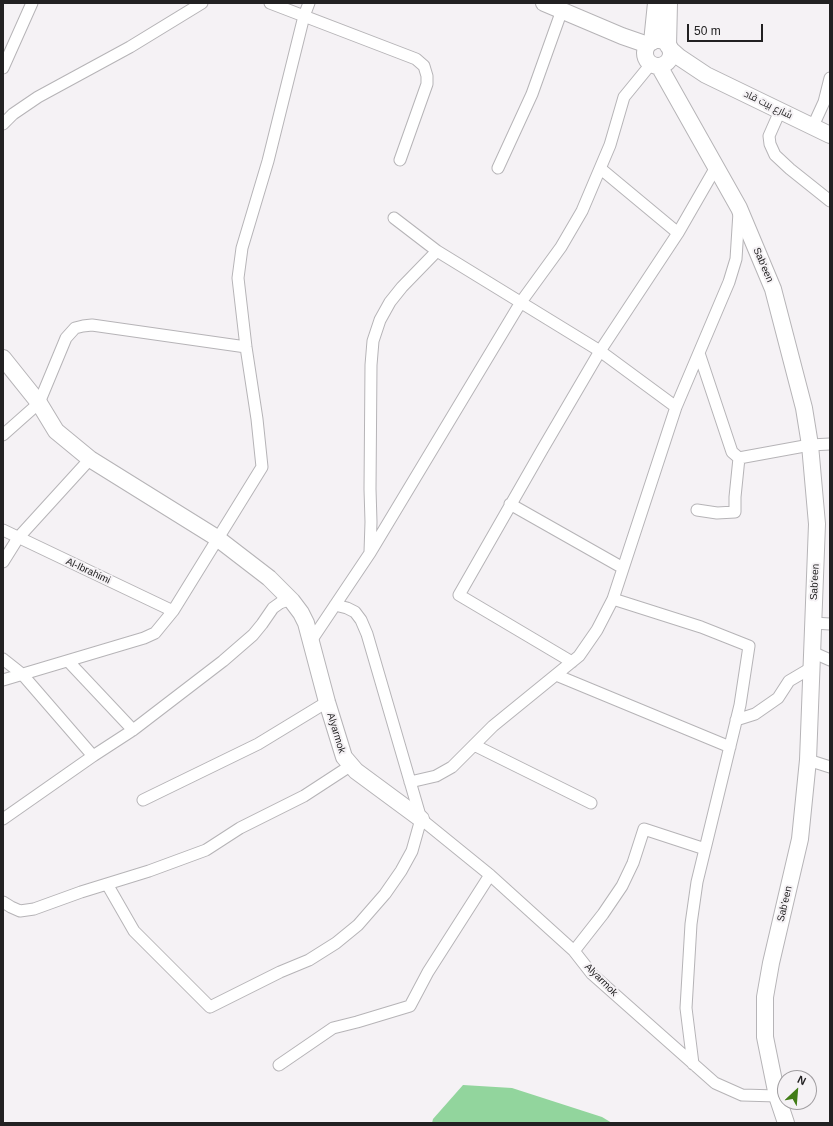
<!DOCTYPE html>
<meta charset="utf-8">
<style>
body{margin:0}
#map{position:relative;width:833px;height:1126px;overflow:hidden;background:#f5f2f5;font-family:Helvetica,sans-serif}
canvas{display:block}
.frame{position:absolute;inset:0;border:4px solid #222122;pointer-events:none}
.north{position:absolute;left:777px;top:1070px;width:40px;height:40px;box-sizing:border-box;background:#f5f2f5;border:1px solid #a19ea1;border-radius:50%;rotate:26deg;font-size:11px;font-weight:700;line-height:16px;text-align:center;color:#222122}
.north::after{content:'';display:block;margin:auto;width:14px;height:18px;background:#427d17;clip-path:polygon(50% 0,100% 100%,50% 72%,0 100%)}
.scale{position:absolute;left:687px;top:24px;width:76px;height:18px;box-sizing:border-box;border:2px solid #222122;border-top:0;padding-left:5px;font-size:12px;line-height:14px;white-space:nowrap;color:#222122;-webkit-text-stroke:3px #f5f2f5;paint-order:stroke}
</style>
<div id="map">
<canvas width="833" height="1126"></canvas>
<div class="frame"></div>
<div class="north">N</div>
<div class="scale">50 m</div>
</div>
<script>
const ctx = document.querySelector('canvas').getContext('2d');
ctx.lineJoin = 'round';
function paint(path, color) {
  ctx.fillStyle = color;
  ctx.fill(path, 'evenodd');
}
function toPath(rows) {
  const path = new Path2D();
  for (const r of rows) {
    if (r.length === 3) {
      path.moveTo(r[0] + r[2], r[1]);
      path.arc(r[0], r[1], r[2], 0, 2 * Math.PI);
      continue;
    }
    path.moveTo(r[0], r[1]);
    for (let i = 2; i < r.length; i += 2) path.lineTo(r[i], r[i + 1]);
  }
  return path;
}
function stroke(path, color, width, dash) {
  ctx.strokeStyle = color;
  ctx.lineWidth = width;
  ctx.lineCap = dash ? 'butt' : 'round';
  ctx.setLineDash(dash || []);
  ctx.stroke(path);
}
function write(font, color, halo, rows, align = 'center') {
  ctx.font = font + ' Helvetica,Cairo,sans-serif';
  ctx.lineWidth = 4;
  ctx.setLineDash([]);
  ctx.textBaseline = 'middle';
  ctx.strokeStyle = halo;
  ctx.fillStyle = color;
  for (const [text, x, y, turn = 0] of rows) {
    ctx.save();
    ctx.translate(x, y);
    ctx.rotate((+turn || 0) * Math.PI / 180);
    ctx.textAlign = isNaN(turn) ? turn : align;
    if (halo) ctx.strokeText(text, 0, 0);
    ctx.fillText(text, 0, 0);
    ctx.restore();
  }
}
paint(toPath([
 [463,1085,512,1088,602,1117,612,1123,432,1123,433,1119]
]), '#92d59d');
const street = toPath([
 [270,3,416,59,424,66,427,76,427,84,400,160],
 [3,68,32,3],
 [780,111,769,136,770,144,775,155,790,169,830,201],
 [3,124,13,114,38,97,130,47,202,3],
 [813,126,824,102,830,78],
 [498,168,532,94,562,10],
 [601,169,678,233],
 [394,218,437,251,600,351,676,407],
 [699,353,732,452,739,458,810,445,830,444],
 [3,435,39,403,66,338,75,328,83,326,92,325,246,347],
 [510,504,623,568],
 [697,510,717,513,735,512,735,497,739,458],
 [3,530,173,611],
 [370,552,371,522,370,489,371,365,373,341,380,320,390,302,402,287,437,251],
 [3,562,18,538,90,459],
 [613,599,701,627,749,646,740,705,697,882,691,924,686,1008,693,1064],
 [335,605,347,608,355,612,361,620,367,634,421,819,490,875,574,951,592,974,715,1083,742,1095,777,1096],
 [813,623,830,624],
 [311,641,370,553,521,302,561,247,582,211,610,145,624,97,651,64],
 [812,652,830,660],
 [3,659,22,674,93,756],
 [68,661,133,730],
 [572,662,459,595,542,450,600,351,678,233,716,167],
 [556,675,730,747],
 [3,680,144,638,155,633,173,611,262,467,257,419,246,347,238,278,242,248,268,161,304,16,309,3],
 [736,720,755,714,778,698,789,681,811,668],
 [474,745,591,803],
 [808,760,830,767],
 [410,782,436,776,452,767,493,726,579,656,597,630,613,599,676,407,729,282,736,259,739,212],
 [143,800,258,744,327,702],
 [3,819,93,756,133,730,223,661,253,635,262,624,273,608,280,603,291,599],
 [107,884,134,931,210,1007,280,972,309,960,336,943,358,925,385,894,401,871,412,851,421,819],
 [3,902,11,907,20,911,34,909,81,892,149,871,206,850,240,828,304,796,350,766],
 [574,951,603,914,622,886,633,863,644,829,705,849],
 [279,1065,333,1028,357,1022,410,1006,428,972,490,875]
]);
const secondary = toPath([
 [544,3,622,36,648,45],
 [658,53,13],
 [652,42,656,3],
 [668,46,669,3],
 [670,49,679,57,706,75,830,135],
 [659,66,739,208,773,289,804,408,810,445,817,524,808,760,800,839,771,963,765,997,765,1037,777,1096,786,1123],
 [3,358,39,403,56,431,90,459,217,538,269,578,292,601,301,613,306,623,327,702,344,757,356,771,421,819]
]);
stroke(street, '#b6b4b7', 13);
stroke(secondary, '#b6b4b7', 18);
stroke(street, '#fff', 11);
stroke(secondary, '#fff', 16);
write('10px', '#222122', '#f5f2f5', [
 ["شارع بيت قاد",768,105,26],
 ["Sab'een",763,265,67],
 ["Al-Ibrahimi",88,571,25],
 ["Sab'een",815,582,-87],
 ["Alyarmok",336,733,73],
 ["Sab'een",785,904,-77],
 ["Alyarmok",601,980,45]
]);
</script>
